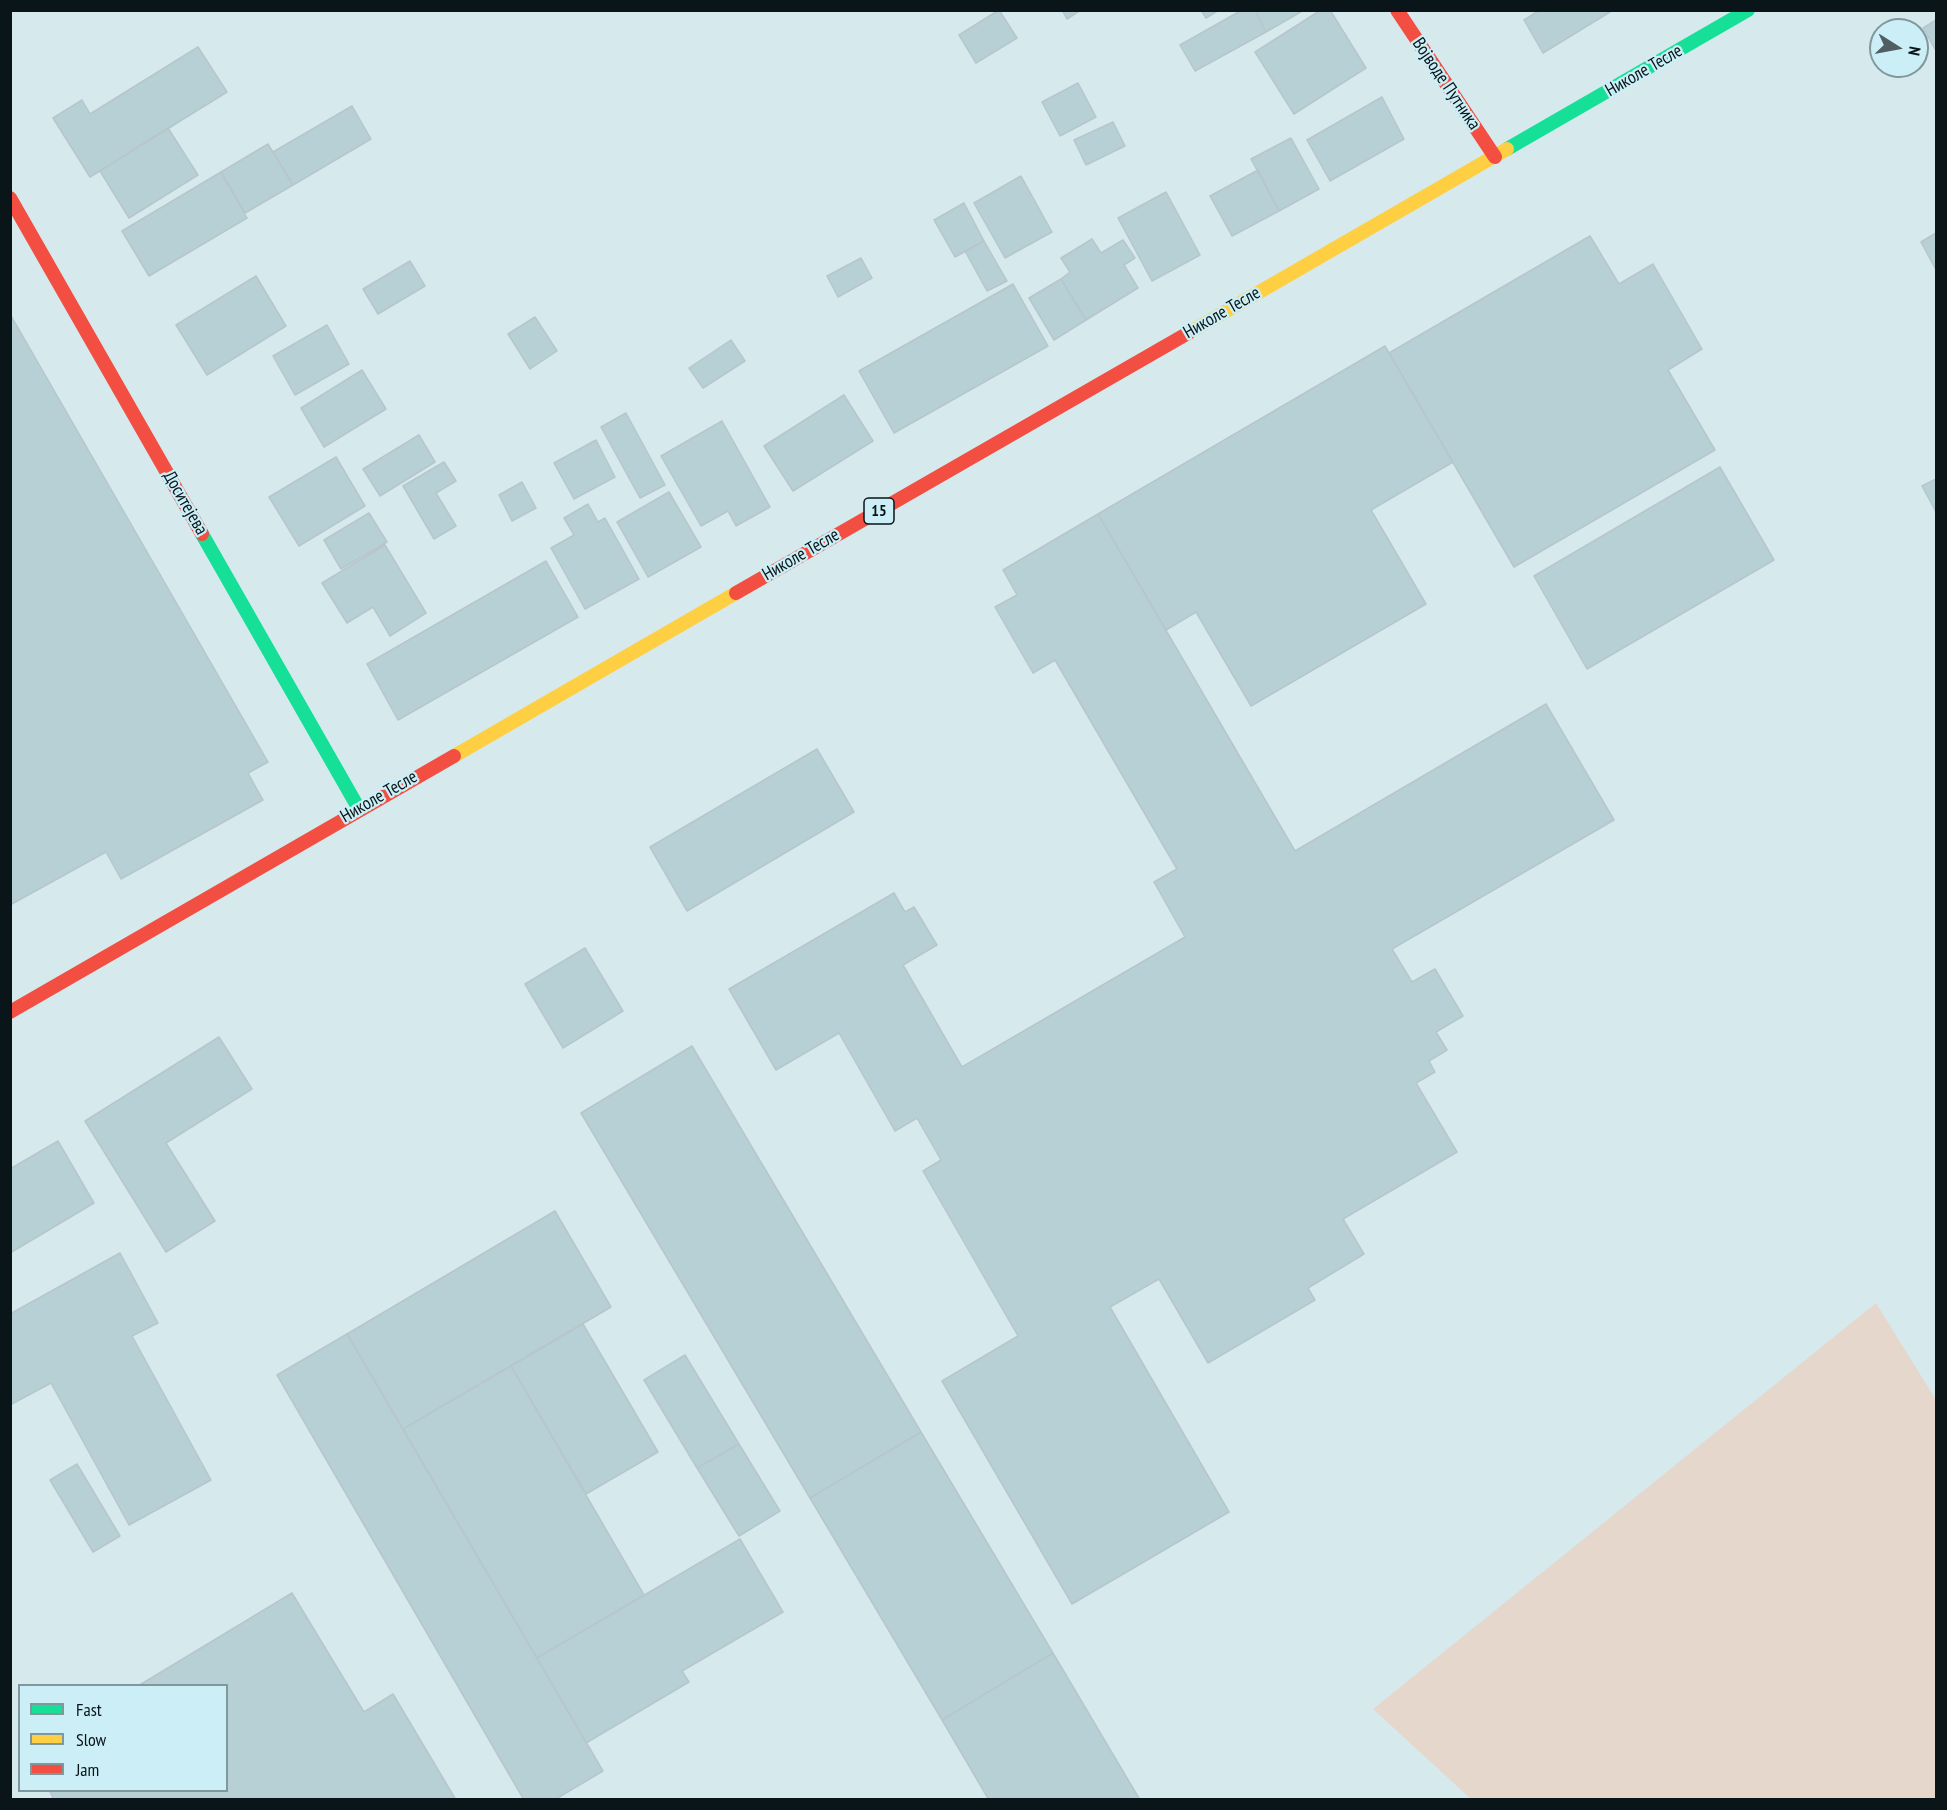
<!DOCTYPE html>
<meta charset="utf-8">
<style>
body{margin:0}
#map{position:relative;width:1947px;height:1810px;overflow:hidden;background:#d6e9ed;font-family:"PT Sans Narrow",sans-serif}
canvas{display:block}
.frame{position:absolute;inset:0;border:12px solid #091518;pointer-events:none}
.legend{position:absolute;left:18px;top:1684px;width:210px;height:108px;box-sizing:border-box;background:#cceff7;border:2px solid #7e989e;margin:0;padding:8px 10px;list-style:none;font-size:18px;color:#091518}
.legend li{display:flex;align-items:center;gap:12px;height:30px}
.legend b{width:30px;border:2px solid #7e989e}
.north{position:absolute;left:1869px;top:18px;width:60px;height:60px;box-sizing:border-box;background:#cceff7;border:2px solid #7e989e;border-radius:50%;rotate:101deg;font-size:16px;font-weight:700;line-height:24px;text-align:center;color:#091518}
.north::after{content:'';display:block;margin:auto;width:21px;height:27px;background:#515f63;clip-path:polygon(50% 0,100% 100%,50% 72%,0 100%)}
</style>
<div id="map">
<canvas width="1947" height="1810"></canvas>
<div class="frame"></div>
<ul class="legend">
<li><b style="height:8px;background:#16e098"></b>Fast</li>
<li><b style="height:8px;background:#ffcf43"></b>Slow</li>
<li><b style="height:8px;background:#f24e42"></b>Jam</li>
</ul>
<div class="north">N</div>
</div>
<script>
const ctx = document.querySelector('canvas').getContext('2d');
ctx.lineJoin = 'round';
function paint(path, color) {
  ctx.fillStyle = color;
  ctx.fill(path, 'evenodd');
}
function toPath(rows) {
  const path = new Path2D();
  for (const r of rows) {
    path.moveTo(r[0], r[1]);
    for (let i = 2; i < r.length; i += 2) path.lineTo(r[i], r[i + 1]);
  }
  return path;
}
function stroke(path, color, width, dash) {
  ctx.strokeStyle = color;
  ctx.lineWidth = width;
  ctx.lineCap = dash ? 'butt' : 'round';
  ctx.setLineDash(dash || []);
  ctx.stroke(path);
}
function write(font, color, halo, rows, align = 'center') {
  ctx.font = font + ' "PT Sans Narrow",sans-serif';
  ctx.lineWidth = 4.5;
  ctx.setLineDash([]);
  ctx.textBaseline = 'middle';
  ctx.strokeStyle = halo;
  ctx.fillStyle = color;
  for (const [text, x, y, turn = 0] of rows) {
    ctx.save();
    ctx.translate(x, y);
    ctx.rotate((+turn || 0) * Math.PI / 180);
    ctx.textAlign = isNaN(turn) ? turn : align;
    if (halo) ctx.strokeText(text, 0, 0);
    ctx.fillText(text, 0, 0);
    ctx.restore();
  }
}
paint(toPath([
 [1876,1303,1936,1400,1936,1799,1471,1799,1373,1709]
]), '#e5d7cc');
const building = toPath([
 [999,10,1017,38,976,63,959,35,999,10],
 [1062,10,1081,10,1067,19,1062,10],
 [1201,10,1219,10,1206,18,1201,10],
 [1242,10,1255,10,1266,32,1195,71,1180,45,1242,10],
 [1255,10,1304,10,1266,32,1255,10],
 [1321,10,1330,10,1366,68,1294,114,1255,52,1321,10],
 [1540,10,1609,10,1610,12,1543,53,1524,20,1540,10],
 [1936,20,1936,51,1923,28,1936,20],
 [198,47,227,92,90,177,53,118,82,100,90,114,198,47],
 [1078,83,1096,117,1060,136,1042,102,1078,83],
 [1382,97,1404,139,1330,181,1307,140,1382,97],
 [352,106,371,139,293,185,273,152,352,106],
 [1113,122,1125,146,1086,165,1074,140,1113,122],
 [168,128,198,175,129,218,100,171,168,128],
 [1291,138,1319,189,1279,211,1251,159,1291,138],
 [268,144,293,185,245,213,221,172,268,144],
 [1258,170,1279,211,1232,236,1210,196,1258,170],
 [221,172,247,218,149,276,122,231,221,172],
 [1021,176,1052,232,1005,258,974,203,1021,176],
 [1166,192,1200,255,1152,281,1118,218,1166,192],
 [964,203,984,241,955,257,934,220,964,203],
 [1936,233,1936,270,1921,242,1936,233],
 [1590,236,1619,284,1653,264,1702,349,1668,370,1715,450,1514,567,1389,353,1590,236],
 [1092,239,1101,253,1123,240,1135,258,1124,265,1138,288,1086,320,1061,279,1070,272,1061,258,1092,239],
 [984,241,1007,281,987,291,965,251,984,241],
 [861,258,872,278,838,297,827,276,861,258],
 [410,261,425,286,378,314,363,289,410,261],
 [256,276,286,326,207,375,176,325,256,276],
 [1061,279,1086,320,1054,340,1029,298,1061,279],
 [1013,284,1048,346,894,433,859,371,1013,284],
 [10,314,268,762,248,773,263,800,121,879,106,852,10,905,10,314],
 [535,317,557,351,530,369,508,334,535,317],
 [327,325,349,364,295,395,273,356,327,325],
 [731,340,745,361,703,388,689,368,731,340],
 [1385,346,1453,462,1371,510,1426,604,1251,706,1196,612,1166,630,1098,514,1385,346],
 [362,370,386,409,324,447,301,408,362,370],
 [844,395,873,441,793,491,764,446,844,395],
 [626,413,665,485,640,498,601,427,626,413],
 [722,421,770,507,736,526,728,511,701,526,661,456,722,421],
 [419,435,435,462,380,496,363,469,419,435],
 [596,440,615,477,574,499,554,463,596,440],
 [336,457,365,506,299,546,269,497,336,457],
 [444,462,456,481,436,493,456,526,434,539,403,486,444,462],
 [1720,467,1774,560,1587,669,1534,576,1720,467],
 [1936,479,1936,512,1922,486,1936,479],
 [522,482,536,508,512,521,499,495,522,482],
 [669,492,701,547,648,577,617,522,669,492],
 [588,504,598,522,605,518,639,579,585,609,551,548,574,535,564,518,588,504],
 [369,513,387,542,341,569,324,540,369,513],
 [1098,514,1295,851,1546,704,1614,820,1392,949,1412,982,1435,969,1463,1016,1436,1032,1447,1050,1429,1061,1435,1072,1416,1083,1457,1152,1343,1219,1364,1254,1308,1288,1315,1300,1208,1363,1159,1279,1110,1307,1229,1512,1072,1604,942,1381,1018,1336,923,1171,941,1160,917,1118,895,1131,839,1033,776,1070,729,989,894,893,905,912,914,907,937,945,903,965,962,1067,1185,937,1154,882,1177,869,1055,660,1033,673,995,607,1017,595,1003,570,1098,514],
 [385,545,426,613,390,636,373,607,347,623,322,583,385,545],
 [546,561,578,617,398,720,367,664,546,561],
 [817,749,854,812,687,911,650,847,817,749],
 [585,948,623,1011,563,1048,525,984,585,948],
 [219,1037,252,1089,166,1143,215,1221,166,1252,85,1121,219,1037],
 [692,1046,921,1432,810,1498,581,1113,692,1046],
 [58,1141,94,1203,10,1253,10,1169,58,1141],
 [555,1211,611,1307,403,1429,347,1334,555,1211],
 [120,1253,158,1323,132,1336,211,1480,129,1525,51,1383,10,1405,10,1314,120,1253],
 [583,1324,658,1452,586,1494,511,1366,583,1324],
 [347,1334,603,1771,554,1800,524,1800,277,1375,347,1334],
 [685,1355,739,1444,697,1468,644,1380,685,1355],
 [511,1366,644,1595,537,1658,403,1429,511,1366],
 [921,1432,1053,1653,942,1720,810,1498,921,1432],
 [739,1444,780,1511,739,1536,697,1468,739,1444],
 [77,1464,120,1536,93,1552,50,1480,77,1464],
 [740,1539,783,1612,682,1671,689,1682,586,1743,537,1658,740,1539],
 [292,1593,364,1712,393,1694,456,1800,54,1800,49,1790,226,1790,226,1686,138,1686,292,1593],
 [1053,1653,1140,1800,989,1800,942,1720,1053,1653]
]);
paint(building, '#b6d0d5');
stroke(building, '#b7c6ca', 1.5);
stroke(toPath([
 [1507,149,1748,10],
 [202,534,359,809]
]), '#16e098', 14);
stroke(toPath([
 [1190,332,1507,149],
 [454,756,736,593]
]), '#ffcf43', 14);
stroke(toPath([
 [1397,10,1495,157],
 [10,198,202,534],
 [736,593,1190,332],
 [10,1012,454,756]
]), '#f24e42', 14);
for (const [x, y, w] of [
 [879,511,30]
]) {
  const box = new Path2D();
  box.roundRect(x - w / 2, y - 13, w, 26, 4.5);
  ctx.fillStyle = '#cceff7';
  ctx.fill(box);
  stroke(box, '#091518', 1.5);
}
write('bold 16px', '#091518', null, [
 ["15",879,511]
]);
write('18px', '#091518', '#cceff7', [
 ["Николе Тесле",1644,71,-30],
 ["Војводе Путника",1446,84,56],
 ["Николе Тесле",1222,313,-30],
 ["Доситејева",185,503,60],
 ["Николе Тесле",801,555,-30],
 ["Николе Тесле",379,797,-30]
]);
</script>
